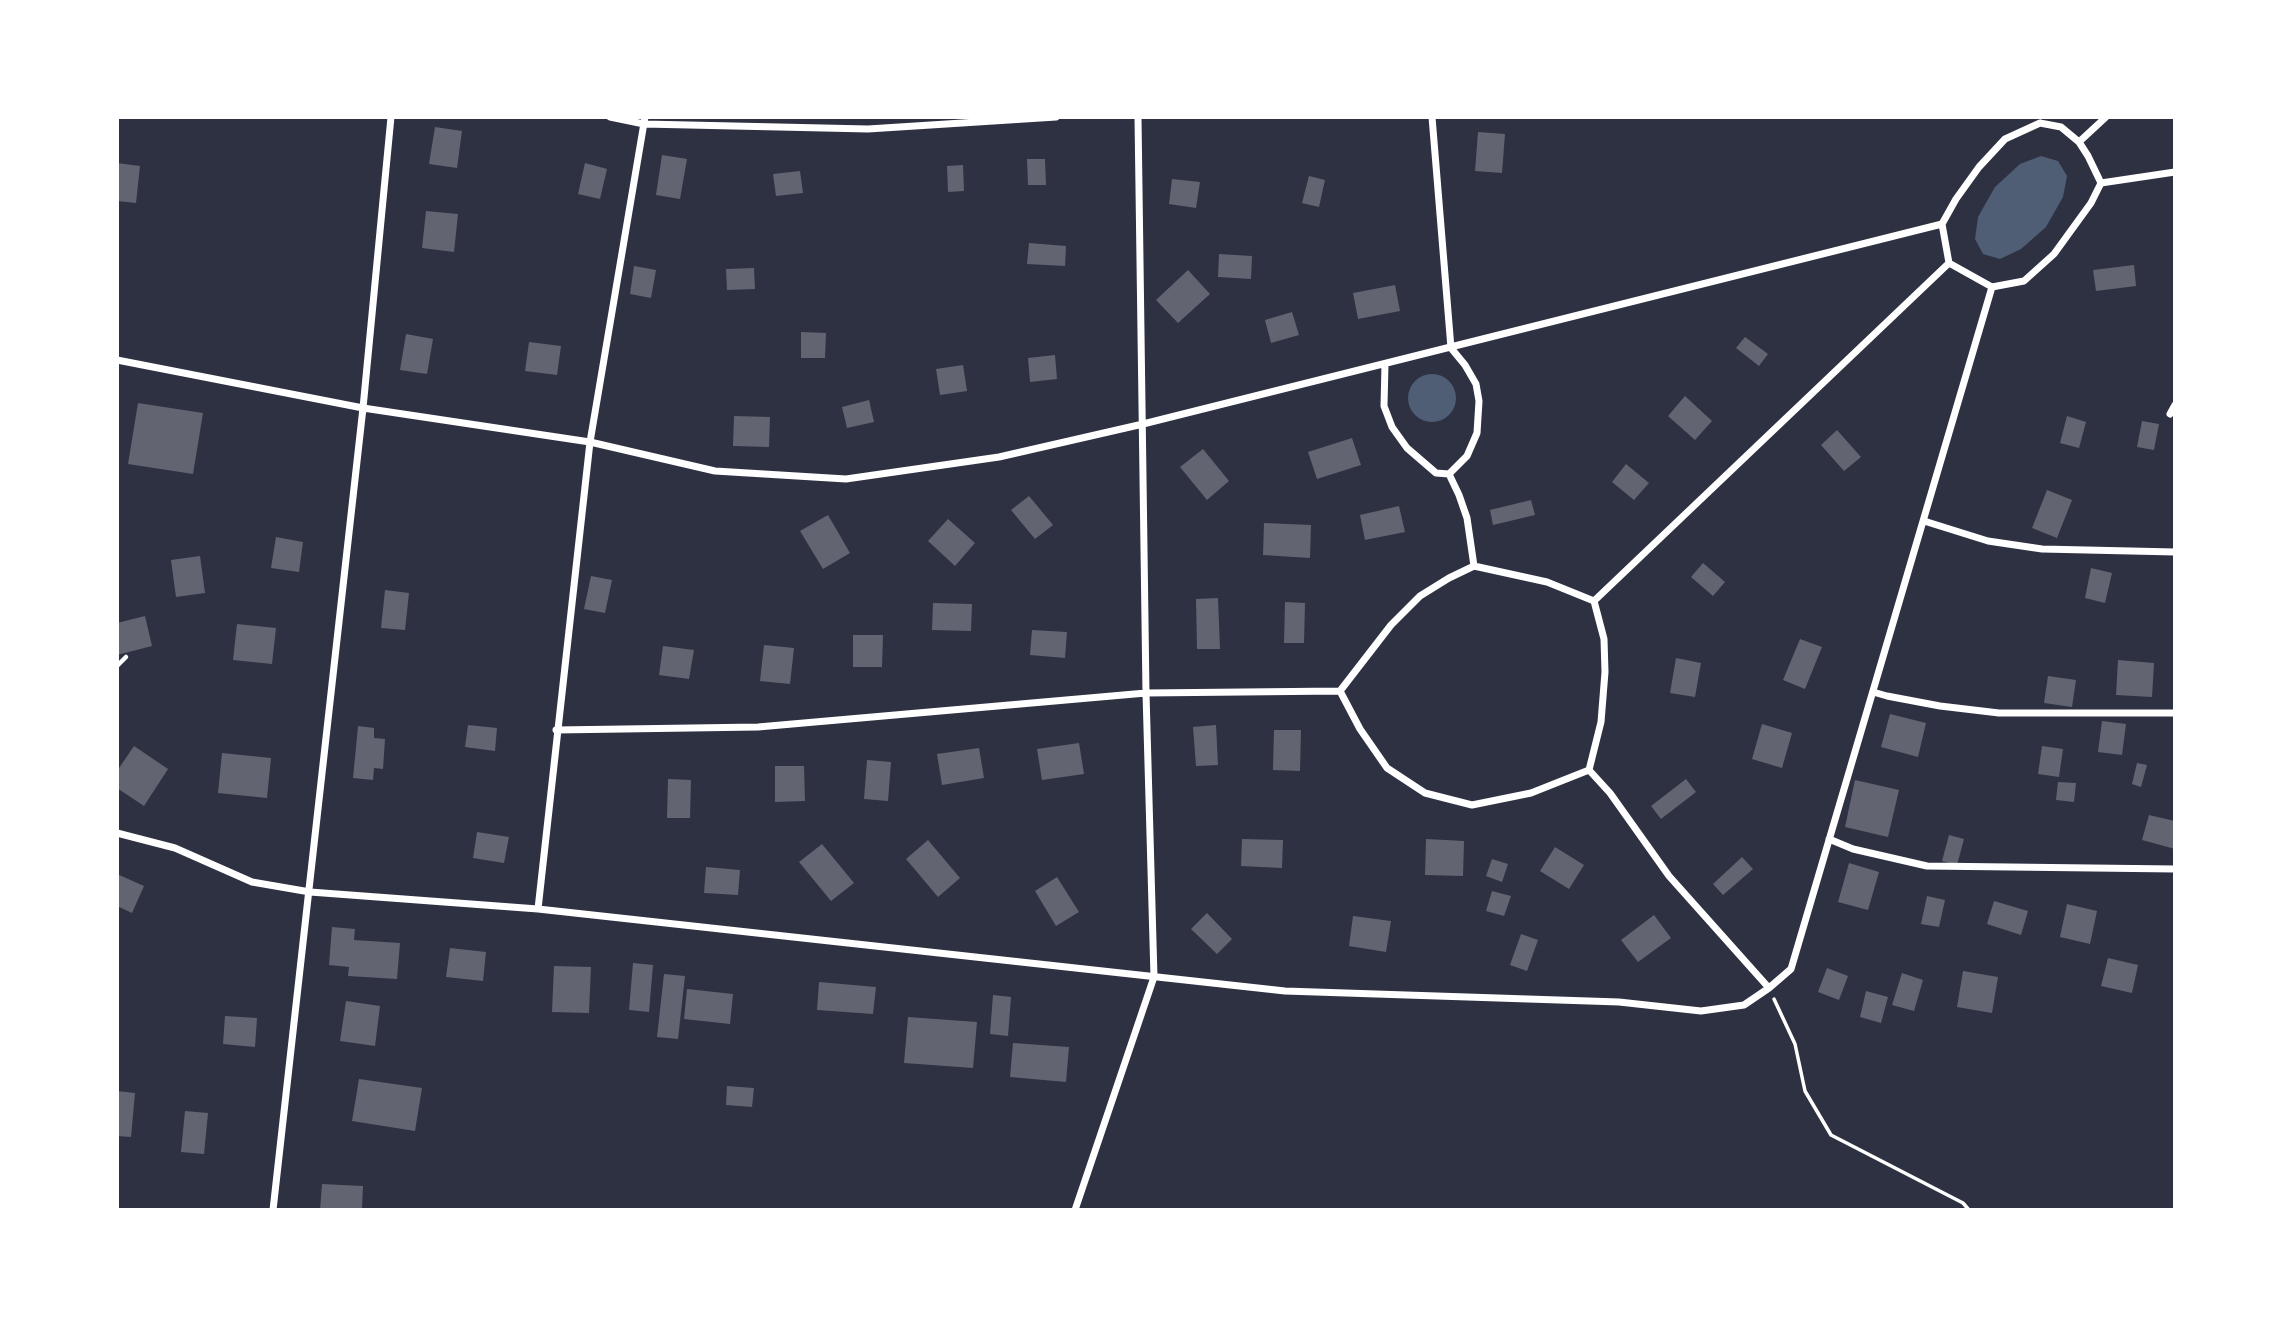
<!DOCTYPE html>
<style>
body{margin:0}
#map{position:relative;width:2292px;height:1327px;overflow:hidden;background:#2d3142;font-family:Roboto,sans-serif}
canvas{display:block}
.frame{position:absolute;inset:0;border:119px solid #fff;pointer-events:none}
</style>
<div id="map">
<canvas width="2292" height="1327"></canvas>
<div class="frame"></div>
</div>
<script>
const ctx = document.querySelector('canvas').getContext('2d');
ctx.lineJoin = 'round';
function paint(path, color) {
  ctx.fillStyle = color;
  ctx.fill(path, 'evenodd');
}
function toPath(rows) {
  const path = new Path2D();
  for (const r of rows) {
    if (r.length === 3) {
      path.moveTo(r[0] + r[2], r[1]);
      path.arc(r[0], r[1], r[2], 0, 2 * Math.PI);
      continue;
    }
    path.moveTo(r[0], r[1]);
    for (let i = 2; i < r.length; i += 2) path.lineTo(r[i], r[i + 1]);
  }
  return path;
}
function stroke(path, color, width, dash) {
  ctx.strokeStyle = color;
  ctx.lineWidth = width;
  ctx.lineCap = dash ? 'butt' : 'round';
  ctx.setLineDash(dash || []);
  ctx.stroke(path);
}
paint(toPath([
 [2041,156,2058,161,2067,176,2063,197,2046,227,2021,249,2000,259,1983,254,1975,239,1978,217,1995,187,2020,164],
 [1432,398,24]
]), '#4f5d75');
paint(toPath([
 [435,127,462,131,457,168,429,164],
 [1478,132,1505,134,1502,173,1475,171],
 [662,155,687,159,680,199,656,195],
 [1027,159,1045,159,1046,185,1028,185],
 [117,163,140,166,136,203,117,201],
 [585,163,607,169,600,199,578,194],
 [963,165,964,191,948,192,947,166],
 [800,171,803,193,776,196,773,174],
 [1309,176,1325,180,1319,207,1302,203],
 [1172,179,1200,182,1196,208,1169,204],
 [426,211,458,214,454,252,422,248],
 [1029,243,1066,246,1065,266,1027,264],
 [1219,254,1252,256,1251,279,1218,277],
 [2134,265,2136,286,2096,291,2093,270],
 [634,266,656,270,651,298,630,294],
 [754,268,755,289,727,290,726,269],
 [1188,270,1210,294,1178,323,1156,300],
 [1395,285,1400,311,1358,319,1353,293],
 [1292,312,1299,335,1271,343,1265,320],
 [801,332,826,333,825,358,801,358],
 [406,334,433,339,427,374,400,370],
 [1745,337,1768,354,1759,366,1736,348],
 [529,342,561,346,557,375,525,371],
 [1055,355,1057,379,1030,382,1028,358],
 [963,365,967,391,940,395,936,369],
 [1685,396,1712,421,1695,440,1668,416],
 [869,400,874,422,847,428,842,407],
 [138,403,203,413,193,474,128,464],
 [734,416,770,417,769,447,733,446],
 [2067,416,2086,422,2079,448,2060,443],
 [2142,421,2159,424,2154,450,2137,447],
 [1837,430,1861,457,1844,471,1821,445],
 [1352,438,1361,465,1317,479,1308,452],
 [1203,449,1229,481,1207,500,1180,467],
 [1626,464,1649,483,1634,500,1612,482],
 [2047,490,2072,500,2057,538,2032,528],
 [1029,496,1053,525,1035,539,1011,510],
 [1531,500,1535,515,1493,525,1490,510],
 [1399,506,1405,532,1365,540,1360,515],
 [828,515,850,553,823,569,800,531],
 [948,519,975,543,955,566,928,541],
 [1264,523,1311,525,1310,558,1263,555],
 [276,537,303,542,299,572,271,568],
 [200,556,205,593,176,597,171,560],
 [1703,563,1725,582,1713,596,1691,577],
 [2091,568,2112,573,2105,603,2085,598],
 [591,576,612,580,605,613,584,609],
 [385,590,409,593,405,630,381,628],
 [1218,598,1220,649,1197,649,1196,599],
 [1285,602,1305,603,1304,643,1284,643],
 [933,603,972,604,971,631,932,630],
 [145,616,152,646,117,655,117,623],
 [237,624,276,628,272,664,233,660],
 [1032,630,1067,632,1065,658,1030,655],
 [853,635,883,635,882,667,853,667],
 [1800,639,1822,647,1805,689,1783,680],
 [764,645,794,648,790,684,760,681],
 [663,646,694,650,689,679,659,675],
 [1676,658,1701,663,1695,697,1670,693],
 [2118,660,2154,663,2152,697,2116,695],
 [2048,676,2076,680,2072,707,2044,703],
 [1890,714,1926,723,1918,757,1881,747],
 [2102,721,2126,724,2122,755,2098,752],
 [1762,724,1792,733,1782,768,1752,759],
 [468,725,497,728,495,751,465,747],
 [1216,725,1218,765,1196,766,1193,727],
 [358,726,374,728,374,738,385,739,383,769,374,768,373,780,353,778],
 [1274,730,1301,730,1300,771,1273,770],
 [1079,743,1084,774,1042,780,1037,749],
 [134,746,168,769,144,806,117,788,117,771],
 [2042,746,2063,749,2059,777,2038,774],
 [979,748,984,778,942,785,937,754],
 [222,753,271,758,267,798,218,793],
 [867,760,891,762,888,801,864,799],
 [2137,763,2147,765,2141,787,2132,784],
 [775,766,804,766,805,801,775,802],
 [668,779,691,780,690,818,667,818],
 [1686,779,1696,792,1661,819,1651,806],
 [1855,780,1899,790,1888,837,1845,827],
 [2058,782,2076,783,2074,802,2056,800],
 [2149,815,2175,821,2175,849,2142,840],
 [477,832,509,837,504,863,473,858],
 [1949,835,1964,839,1957,865,1942,861],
 [1242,839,1283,840,1282,868,1241,866],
 [1426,839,1464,841,1463,876,1425,875],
 [928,840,960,878,938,897,906,859],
 [822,844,854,883,831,901,799,862],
 [1555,847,1584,865,1569,889,1540,871],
 [1742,857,1753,869,1723,895,1713,884],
 [1492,859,1508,864,1502,882,1486,876],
 [1849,863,1879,872,1868,910,1838,902],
 [706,867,740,870,738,895,704,893],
 [117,874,144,886,132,913,117,906],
 [1057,877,1079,912,1056,926,1035,891],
 [1492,891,1511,896,1504,916,1486,911],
 [1927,896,1945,900,1939,927,1921,924],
 [1994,901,2028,911,2021,935,1987,924],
 [2067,904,2097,911,2090,944,2060,937],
 [1207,913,1232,939,1217,954,1191,929],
 [1654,915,1671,938,1638,962,1621,940],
 [1353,916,1391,921,1386,952,1349,946],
 [332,927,355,929,354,940,400,943,397,979,348,976,349,967,329,965],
 [1521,934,1538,940,1527,971,1510,965],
 [450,948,486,952,483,981,446,977],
 [2108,958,2138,965,2132,993,2101,986],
 [633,963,653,965,649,1012,629,1010],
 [554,966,591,967,589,1013,552,1012],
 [1827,968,1848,976,1839,1000,1818,992],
 [1963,971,1998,977,1992,1013,1957,1007],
 [1902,973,1923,980,1914,1011,1892,1005],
 [664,974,685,976,678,1039,657,1037],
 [819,982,876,987,873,1014,817,1010],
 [687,989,733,994,730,1024,684,1019],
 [1866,991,1888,997,1881,1023,1860,1017],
 [993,995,1011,997,1008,1036,990,1034],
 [346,1001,380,1006,375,1046,340,1041],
 [225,1016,257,1018,255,1047,223,1044],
 [908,1017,977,1022,973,1068,904,1063],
 [1013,1043,1069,1047,1066,1082,1010,1077],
 [359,1079,422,1088,415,1131,352,1121],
 [727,1086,754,1088,752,1107,726,1105],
 [117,1091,135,1093,131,1137,117,1136],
 [185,1111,208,1113,204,1154,181,1152],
 [322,1184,363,1186,362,1210,320,1210]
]), '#626471');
stroke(toPath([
 [1774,999,1795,1044,1805,1091,1831,1135,1963,1203,1969,1210]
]), '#fff', 3.5);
stroke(toPath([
 [117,666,126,657]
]), '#fff', 4.5);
stroke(toPath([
 [610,117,644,124,868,129,1056,117],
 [2040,123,2061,127,2079,142,2088,156,2101,183,2091,203,2054,254,2024,281,1992,287,1949,263,1942,224,1956,199,1979,167,2005,139,2040,123],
 [2079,142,2106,117],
 [2101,183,2175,172],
 [117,360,363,408,590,442,715,471,846,479,999,457,1143,424,1942,224],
 [1385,364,1384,406,1392,427,1407,448,1436,473,1449,474,1467,456,1477,433,1479,401,1476,384,1465,365,1451,348,1432,117],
 [2170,414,2175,405],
 [1449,474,1459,495,1467,518,1474,566],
 [1924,521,1988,541,2042,549,2175,552],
 [1474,566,1547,582,1594,601,1604,639,1605,672,1601,722,1589,770,1531,793,1472,805,1425,793,1387,768,1360,729,1340,691,1391,625,1420,596,1449,578,1474,566],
 [1594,601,1949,263],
 [1873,692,1887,696,1940,706,1999,713,2175,713],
 [556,730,758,727,1146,693,1340,691],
 [1589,770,1610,793,1669,876,1769,988],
 [117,833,175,848,252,882,310,892,538,909,1285,991,1619,1002,1701,1011,1744,1005,1769,988,1791,969,1992,287],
 [1829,839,1853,849,1927,866,2175,869],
 [538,909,590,442,645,117],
 [273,1210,363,408,391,117],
 [1075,1210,1154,977,1146,693,1138,117]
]), '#fff', 7);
</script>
